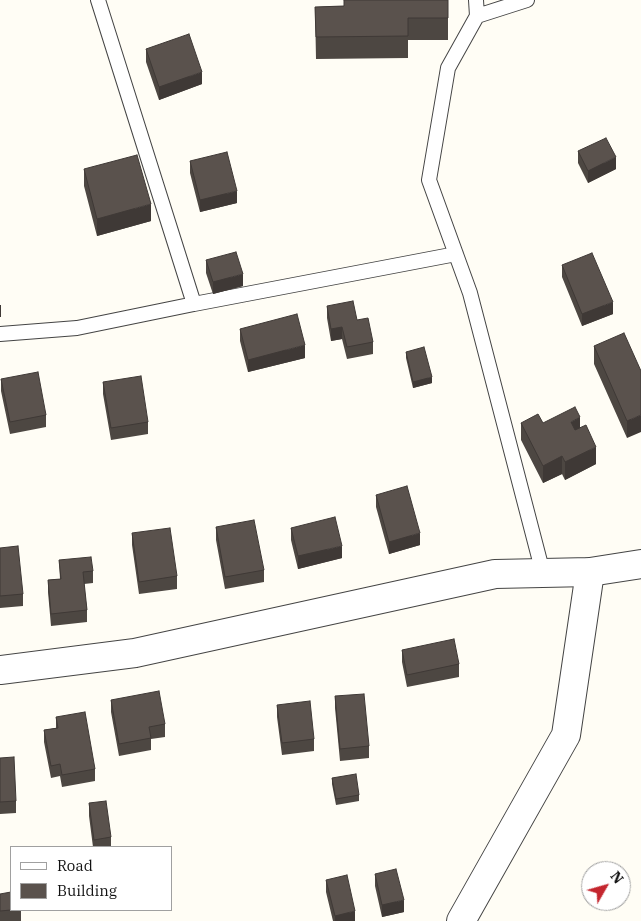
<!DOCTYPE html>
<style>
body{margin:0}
#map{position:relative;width:641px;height:921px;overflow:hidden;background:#fffdf5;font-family:"IBM Plex Serif",serif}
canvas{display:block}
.legend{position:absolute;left:10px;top:846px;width:162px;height:65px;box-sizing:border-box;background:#fff;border:1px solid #a0a0a0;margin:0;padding:6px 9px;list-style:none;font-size:15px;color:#111}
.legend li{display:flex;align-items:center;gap:10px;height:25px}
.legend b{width:25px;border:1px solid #a0a0a0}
.north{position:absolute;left:581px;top:861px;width:50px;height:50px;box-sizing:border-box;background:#fff;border:1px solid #a0a0a0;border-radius:50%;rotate:52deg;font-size:14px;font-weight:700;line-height:20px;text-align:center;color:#111}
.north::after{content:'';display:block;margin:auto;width:18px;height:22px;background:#c4262e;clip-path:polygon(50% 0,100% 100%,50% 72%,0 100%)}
</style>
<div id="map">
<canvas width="641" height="921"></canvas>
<ul class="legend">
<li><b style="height:6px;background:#fff"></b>Road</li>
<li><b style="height:14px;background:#5a524d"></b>Building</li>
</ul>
<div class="north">N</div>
</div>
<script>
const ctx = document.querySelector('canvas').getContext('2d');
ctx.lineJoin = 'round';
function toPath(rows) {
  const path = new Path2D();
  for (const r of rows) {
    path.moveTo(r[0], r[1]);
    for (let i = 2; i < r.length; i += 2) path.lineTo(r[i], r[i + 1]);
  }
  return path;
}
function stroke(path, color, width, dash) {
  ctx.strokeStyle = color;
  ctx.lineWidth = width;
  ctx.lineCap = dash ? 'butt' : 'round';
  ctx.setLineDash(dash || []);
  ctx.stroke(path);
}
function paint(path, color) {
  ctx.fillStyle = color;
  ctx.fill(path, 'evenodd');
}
const service = toPath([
 [98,0,194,304,456,254],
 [476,0,477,16,448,68,429,180,470,293,543,573],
 [477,16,527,0],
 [0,334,77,328,194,304]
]);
const minor = toPath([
 [0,670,135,653,495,574,590,572,641,564]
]);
const tertiary = toPath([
 [461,921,566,735,590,572]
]);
stroke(service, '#444', 16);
stroke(minor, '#444', 30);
stroke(tertiary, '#444', 30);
stroke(service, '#fff', 14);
stroke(minor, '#fff', 28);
stroke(tertiary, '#fff', 28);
paint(toPath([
 [448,0,448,40,408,40,408,58,316,59,315,7,344,6],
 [146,49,202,84,159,100,146,62],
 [578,151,616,169,588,183,578,163],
 [190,161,237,203,200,212,190,173],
 [84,169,151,221,97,236,84,186],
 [206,260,243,286,213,294,206,273],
 [562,265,613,314,582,326,562,277],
 [327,306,357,320,373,342,373,354,347,359,342,339,331,341,327,318],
 [240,329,305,358,248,372,240,341],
 [594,346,641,371,627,438,594,364],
 [406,352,432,383,413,388,406,358],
 [1,379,46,415,46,427,10,434,1,391],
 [103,382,148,422,148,434,111,440,103,394],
 [521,423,543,423,580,428,596,464,565,480,562,474,543,483,521,440],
 [376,495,420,545,389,554,376,507],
 [216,527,264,570,264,582,225,589,216,540],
 [291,528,342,558,298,569,291,540],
 [132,533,177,576,177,589,139,594,132,545],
 [0,548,23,594,23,606,0,608],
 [59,560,93,571,93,583,84,584,87,610,87,622,51,626,48,592,48,580,60,579],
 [402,650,459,664,459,677,407,687,402,662],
 [335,696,369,746,369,758,340,761,335,708],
 [111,700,165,724,165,737,151,739,151,750,119,756,111,712],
 [277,705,314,739,314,751,282,755,277,717],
 [56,717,95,769,95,781,62,787,60,776,51,778,44,742,44,730,56,728],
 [0,758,16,801,16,813,0,814],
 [332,778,359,795,359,801,336,805,332,784],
 [89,803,111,837,111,847,93,847,89,816],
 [375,874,404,912,382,917,375,886],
 [326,880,355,921,333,921,326,892],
 [0,894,11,910,21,910,21,921,0,921]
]), '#4d4742');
paint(toPath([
 [202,72,202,84,159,100,159,87],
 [616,157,616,169,588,183,588,171],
 [237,191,237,203,200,212,200,200],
 [151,204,151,221,97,236,97,219],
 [243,274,243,286,213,294,213,282],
 [613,302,613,314,582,326,582,314],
 [0,305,1,305,1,317,0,317],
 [342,327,342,339,331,341,331,329],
 [305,345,305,358,248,372,248,360],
 [432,377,432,383,413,388,413,382],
 [641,415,641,432,627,438,627,421],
 [580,417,580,435,571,439,571,422],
 [596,447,596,464,565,480,565,462],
 [562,456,562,474,543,483,543,466],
 [420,533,420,545,389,554,389,542],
 [342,546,342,558,298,569,298,556],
 [404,900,404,912,382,917,382,905],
 [355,911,355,921,335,921,335,916]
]), '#3f3936');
const building = toPath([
 [344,0,448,0,448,18,408,18,408,36,316,37,315,7,344,6,344,0],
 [189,34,202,72,159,87,146,49,189,34],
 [606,138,616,157,588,171,578,151,606,138],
 [227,152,237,191,200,200,190,161,227,152],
 [137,155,151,204,97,219,84,169,137,155],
 [236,252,243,274,213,282,206,260,236,252],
 [592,253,613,302,582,314,562,265,592,253],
 [353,301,357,320,368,318,373,342,347,347,342,327,331,329,327,306,353,301],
 [297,314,305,345,248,360,240,329,297,314],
 [624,333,641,371,641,415,627,421,594,346,624,333],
 [424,347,432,377,413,382,406,352,424,347],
 [38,372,46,415,10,422,1,379,38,372],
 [141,376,148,422,111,428,103,382,141,376],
 [575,407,580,417,571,422,575,430,586,425,596,447,565,462,562,456,543,466,521,423,538,414,543,423,575,407],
 [407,486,420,533,389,542,376,495,407,486],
 [335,517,342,546,298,556,291,528,335,517],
 [254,520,264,570,225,577,216,527,254,520],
 [170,528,177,576,139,582,132,533,170,528],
 [18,546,23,594,0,596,0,548,18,546],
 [91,557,93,571,83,572,87,610,51,614,48,580,61,579,59,560,91,557],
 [454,639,459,664,407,675,402,650,454,639],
 [159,691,165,724,149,727,151,738,119,744,111,700,159,691],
 [364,694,369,746,340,749,335,696,364,694],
 [310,701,314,739,282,743,277,705,310,701],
 [85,712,95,769,62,775,60,764,51,766,44,730,58,728,56,717,85,712],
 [14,757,16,801,0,802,0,758,14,757],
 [356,774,359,795,336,799,332,778,356,774],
 [106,801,111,837,94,840,89,803,106,801],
 [396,869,404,900,382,905,375,874,396,869],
 [347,875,355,911,335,916,326,880,347,875],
 [11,892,11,910,0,911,0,894,11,892]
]);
paint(building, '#5a524d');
stroke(building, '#3f3936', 1);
</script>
